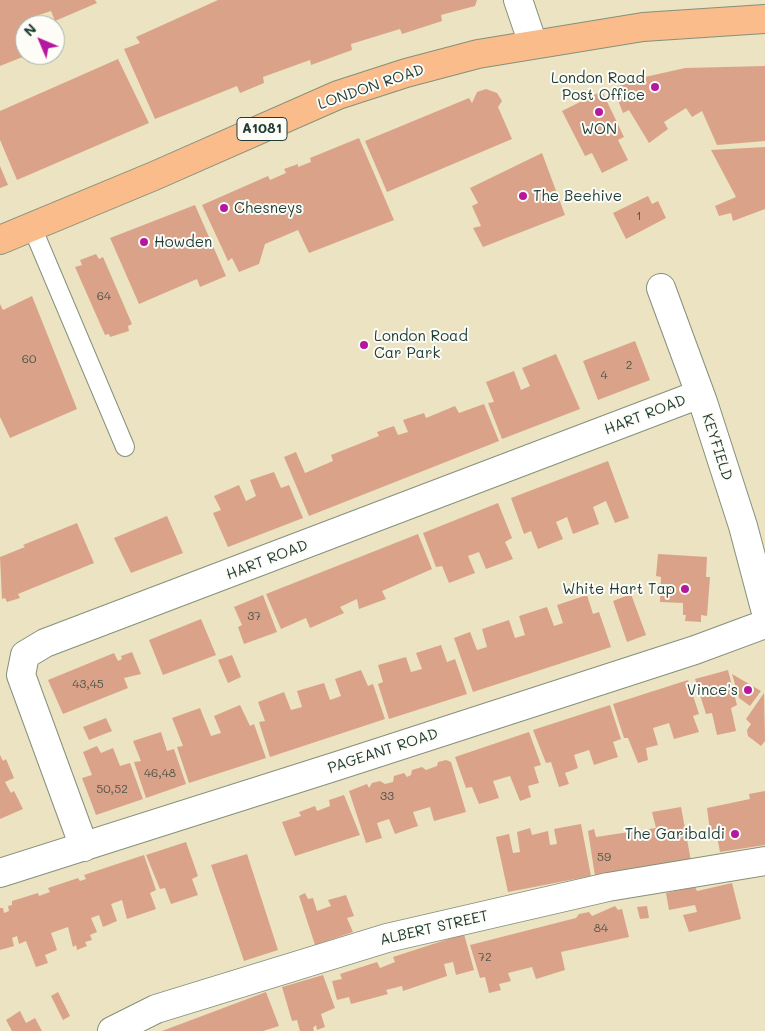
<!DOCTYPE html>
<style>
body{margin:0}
#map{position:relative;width:765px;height:1031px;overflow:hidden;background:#ebe3c1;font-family:Mali,sans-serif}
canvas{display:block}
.north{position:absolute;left:15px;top:15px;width:50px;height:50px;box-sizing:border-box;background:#fdfcf7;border:1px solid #a4b0a9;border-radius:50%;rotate:315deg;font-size:14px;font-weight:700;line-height:20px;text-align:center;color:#1f3d34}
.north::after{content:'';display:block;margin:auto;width:18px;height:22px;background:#b5179e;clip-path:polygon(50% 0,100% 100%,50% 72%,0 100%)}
</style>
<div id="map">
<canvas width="765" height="1031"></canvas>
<div class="north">N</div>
</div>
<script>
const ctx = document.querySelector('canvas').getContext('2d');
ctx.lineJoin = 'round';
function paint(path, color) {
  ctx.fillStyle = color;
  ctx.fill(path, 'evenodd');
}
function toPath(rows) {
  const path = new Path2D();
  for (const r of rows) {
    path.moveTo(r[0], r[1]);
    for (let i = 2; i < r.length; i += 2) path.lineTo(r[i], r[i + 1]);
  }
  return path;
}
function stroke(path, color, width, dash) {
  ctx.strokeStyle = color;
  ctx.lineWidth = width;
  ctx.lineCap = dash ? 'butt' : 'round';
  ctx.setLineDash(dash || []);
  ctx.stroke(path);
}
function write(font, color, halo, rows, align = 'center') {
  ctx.font = font + ' Mali,sans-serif';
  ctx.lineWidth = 4;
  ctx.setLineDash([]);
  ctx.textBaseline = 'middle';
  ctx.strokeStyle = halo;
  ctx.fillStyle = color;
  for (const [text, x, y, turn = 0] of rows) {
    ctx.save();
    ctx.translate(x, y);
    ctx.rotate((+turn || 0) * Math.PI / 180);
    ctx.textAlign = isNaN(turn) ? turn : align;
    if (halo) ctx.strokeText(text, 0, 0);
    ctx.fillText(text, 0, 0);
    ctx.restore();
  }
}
paint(toPath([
 [0,0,95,0,97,3,55,21,51,11,36,16,40,25,25,25,25,56,0,66],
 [218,0,477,0,475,6,441,15,442,21,402,34,400,29,351,44,352,50,311,65,310,60,263,77,264,83,240,93,237,86,155,119,124,49,140,43,136,37],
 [118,59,149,123,17,180,0,140,0,111],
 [765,66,765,141,717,145,702,111,692,117,686,108,664,122,668,129,649,143,629,110,623,113,613,88,645,77,685,68],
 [486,89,497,93,502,101,498,107,512,139,387,192,365,141,469,98,472,103,477,92],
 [602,91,624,137,618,140,628,160,602,173,592,153,585,156,562,111],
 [359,138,394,220,309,253,298,230,265,244,259,264,239,272,232,258,228,261,202,205,268,176,270,180,286,173,284,169,298,164,298,167,311,162,310,158],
 [765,147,765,209,733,221,731,213,719,216,715,206,736,197,711,150],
 [542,153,565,215,483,247,473,228,481,226,472,206,478,203,470,188],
 [0,166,8,185,0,188],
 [648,196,652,204,658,201,666,218,626,239,613,213],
 [195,205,226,276,200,287,197,279,139,304,110,238],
 [96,254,99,259,103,257,132,324,128,326,129,331,110,337,109,334,105,335,75,267,82,265,80,260],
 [32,296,77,409,10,438,0,417,0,304,3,310],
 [635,341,650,380,598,400,583,361],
 [556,354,580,409,502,439,488,403,494,402,486,382,514,371,521,390,530,386,522,368],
 [484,404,499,441,309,516,284,457,296,452,305,473,333,461,331,455,379,436,377,432,394,426,398,435,408,432,403,420,424,413,426,418,455,406,459,413],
 [608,461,629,518,615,523,606,501,593,507,599,524,573,534,567,517,556,522,563,539,538,549,531,531,524,534,511,498],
 [274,472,281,488,289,485,303,518,228,547,213,513,221,510,214,496,239,485,246,501,256,496,250,480],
 [498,503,512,538,505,542,513,559,486,569,479,552,468,556,475,573,449,583,442,566,436,567,423,533],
 [167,516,183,553,131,573,114,538],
 [77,523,94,563,18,594,20,598,7,602,5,598,2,599,0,557,25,547,23,545],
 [418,534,432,569,382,591,386,599,359,609,357,599,340,607,344,613,310,628,306,618,281,629,266,594],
 [658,554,707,557,706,577,710,577,707,616,701,615,701,622,685,621,686,615,683,615,683,603,660,602,661,577,656,576],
 [631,594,646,635,627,642,613,601],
 [263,595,277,632,244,644,238,627,242,625,234,607],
 [587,595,593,614,599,612,611,647,473,692,454,638,470,632,477,650,487,647,482,629,509,620,515,638,525,635,519,616,547,607,554,626,563,623,557,605],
 [201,619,216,655,163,675,149,640],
 [441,645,447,662,455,659,467,694,389,719,378,684,383,682,378,665,406,657,411,672,422,669,416,653],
 [132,652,141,674,124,678,128,688,63,714,48,680,114,653,118,661,122,659,121,656],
 [232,655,241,677,228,683,218,660],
 [361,670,368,686,373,684,385,719,270,757,259,722,265,721,258,702,284,692,291,710,302,707,297,691,324,683,330,700,341,696,335,679],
 [728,670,737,705,731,708,736,731,717,735,712,713,706,714,695,679],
 [732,674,761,691,750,706,739,698],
 [688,680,699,714,693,716,699,732,674,739,669,723,653,728,658,745,646,748,648,760,638,763,628,738,624,738,613,704],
 [764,693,765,741,761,746,748,736,747,730,751,724,746,719],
 [240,705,250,726,254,724,266,758,189,783,177,747,183,746,172,718,200,708,211,736,221,733,214,716],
 [610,705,621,739,613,742,618,757,594,765,589,750,574,755,578,768,565,773,569,784,559,787,551,762,546,763,533,730],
 [106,718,112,731,89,740,83,727],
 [161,732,167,751,174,749,186,784,146,798,134,762,141,761,133,741],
 [529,732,541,765,534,767,539,783,528,786,531,797,520,801,510,776,493,781,499,798,479,804,472,787,466,788,455,757],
 [97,746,101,753,113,748,120,766,130,763,143,799,96,815,82,778,92,775,83,752],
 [0,755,3,761,6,759,14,778,5,782,11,793,14,791,23,809,0,819],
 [446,760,451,762,466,812,434,821,430,807,413,812,418,826,395,834,389,819,377,823,382,838,366,843,349,791,367,784,369,788,372,783,380,781,385,784,393,782,394,776,404,773,407,777,411,775,412,770,422,767,426,770,437,766,438,762],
 [765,791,765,845,720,852,716,831,710,831,707,808,750,799,749,794],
 [344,795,360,835,295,856,282,822,301,816,299,812,315,806,317,811,330,806,329,800],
 [681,807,691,861,595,876,588,831,594,829,596,837,656,828,652,812],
 [581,824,591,876,508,892,496,837,509,834,513,853,520,852,517,832,530,828,532,835,548,831,550,845,557,844,554,829],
 [186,842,198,876,192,879,198,895,171,904,165,888,160,889,146,855],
 [247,854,278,950,244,961,211,865],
 [144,855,156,890,150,893,156,909,127,919,122,900,111,904,117,921,103,927,99,915,91,918,97,932,90,935,92,940,85,942,87,946,77,950,76,945,73,947,68,927,51,933,57,950,45,955,48,963,36,967,26,941,19,944,17,936,12,938,14,946,0,950,0,908,3,908,4,913,9,911,8,906,12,905,12,901,38,893,39,896,50,892,48,888,78,878,80,881,86,879,84,875],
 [732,883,741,919,689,932,683,915,697,912,695,905,669,910,666,893,695,887,697,891],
 [305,893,308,899,313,898,317,911,331,906,328,900,346,895,354,916,347,918,353,932,315,945,299,896],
 [615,906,618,910,622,909,629,937,561,952,565,970,536,979,532,967,508,973,511,981,499,984,501,990,489,993,485,977,480,978,470,945,576,918,579,914,589,912,592,916],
 [647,906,649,918,640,919,637,907],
 [464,934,474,970,456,975,453,962,444,964,447,976,403,991,402,986,386,990,388,994,351,1004,349,997,337,1000,332,981,342,979,340,974,377,962,380,968,395,962,393,957],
 [323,975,335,1008,321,1014,325,1027,317,1030,316,1025,313,1028,314,1031,300,1031,297,1020,292,1021,282,987],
 [58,992,70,1016,63,1020,51,996],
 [266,992,279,1026,263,1031,162,1031],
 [20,1011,26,1023,35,1018,42,1031,12,1031,6,1020]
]), '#daa389');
const lane = toPath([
 [32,227,125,447]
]);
const street = toPath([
 [518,0,533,44],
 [661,288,703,402,743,526,765,609],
 [84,847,21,675,25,655,45,643,700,394],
 [0,873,337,766,695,650,765,624],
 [112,1031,156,1009,387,938,608,887,765,861]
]);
const primary = toPath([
 [0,240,154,176,338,95,406,73,478,54,643,27,765,19]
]);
stroke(lane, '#85907a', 20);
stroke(street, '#85907a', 30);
stroke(primary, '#85907a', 30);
stroke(lane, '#fff', 18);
stroke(street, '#fff', 28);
stroke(primary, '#f9bc8a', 28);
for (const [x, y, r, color] of [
 [655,87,5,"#b5179e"],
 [599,112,5,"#b5179e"],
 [523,196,5,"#b5179e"],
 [224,208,5,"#b5179e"],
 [144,242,5,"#b5179e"],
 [364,345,5,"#b5179e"],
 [685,589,5,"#b5179e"],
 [748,690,5,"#b5179e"],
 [735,834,5,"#b5179e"]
]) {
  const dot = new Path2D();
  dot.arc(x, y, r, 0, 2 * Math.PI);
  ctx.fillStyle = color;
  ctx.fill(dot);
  stroke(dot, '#fdfcf7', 2);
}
write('12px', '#4e5649', null, [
 ["1",639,216],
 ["64",104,296],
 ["60",29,359],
 ["2",629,365],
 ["4",604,375],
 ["37",254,616],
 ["43,45",88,684],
 ["46,48",160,773],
 ["50,52",112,789],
 ["33",387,796],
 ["59",604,857],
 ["84",601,928],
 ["72",485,957]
]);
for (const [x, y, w] of [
 [262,129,50]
]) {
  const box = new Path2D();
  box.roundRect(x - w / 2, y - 11.5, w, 23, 4);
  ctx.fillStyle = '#fdfcf7';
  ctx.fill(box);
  stroke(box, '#1f3d34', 1);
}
write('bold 14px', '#1f3d34', null, [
 ["A1081",262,129]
]);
write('15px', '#1f3d34', '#fdfcf7', [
 ["London Road",645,78],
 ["Post Office",645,95],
 ["WON",599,129,"center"],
 ["The Beehive",533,196,"left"],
 ["Chesneys",234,208,"left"],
 ["Howden",154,242,"left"],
 ["London Road",374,336,"left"],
 ["Car Park",374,353,"left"],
 ["White Hart Tap",675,589],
 ["Vince's",738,690],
 ["The Garibaldi",725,834]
], 'right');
write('15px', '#1f3d34', '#fdfcf7', [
 ["LONDON ROAD",371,87,-19],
 ["HART ROAD",645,415,-21],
 ["KEYFIELD",717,447,72],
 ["HART ROAD",267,560,-21],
 ["PAGEANT ROAD",383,751,-18],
 ["ALBERT STREET",434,928,-13]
]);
</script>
